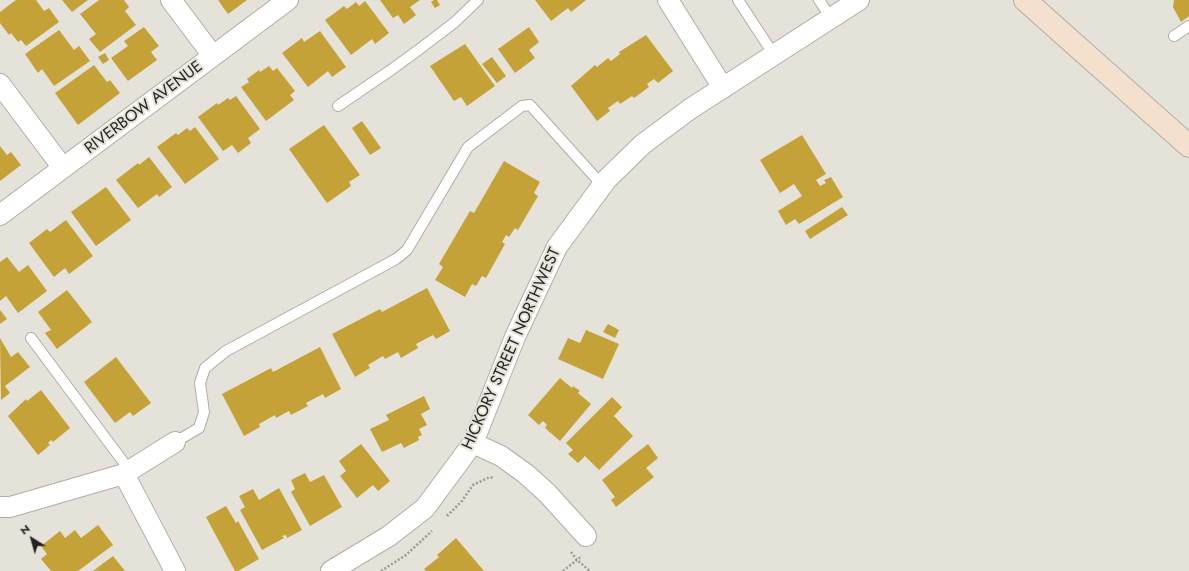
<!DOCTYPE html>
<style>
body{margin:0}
#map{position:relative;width:1189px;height:571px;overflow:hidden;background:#e5e2da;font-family:Jost,sans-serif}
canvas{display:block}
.north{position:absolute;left:12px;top:519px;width:40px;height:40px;-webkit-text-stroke:3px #e5e2da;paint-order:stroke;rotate:323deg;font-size:11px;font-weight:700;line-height:16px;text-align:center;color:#242320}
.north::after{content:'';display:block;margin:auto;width:14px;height:18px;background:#242320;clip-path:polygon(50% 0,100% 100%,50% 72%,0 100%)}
</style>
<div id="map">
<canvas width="1189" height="571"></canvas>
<div class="north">N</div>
</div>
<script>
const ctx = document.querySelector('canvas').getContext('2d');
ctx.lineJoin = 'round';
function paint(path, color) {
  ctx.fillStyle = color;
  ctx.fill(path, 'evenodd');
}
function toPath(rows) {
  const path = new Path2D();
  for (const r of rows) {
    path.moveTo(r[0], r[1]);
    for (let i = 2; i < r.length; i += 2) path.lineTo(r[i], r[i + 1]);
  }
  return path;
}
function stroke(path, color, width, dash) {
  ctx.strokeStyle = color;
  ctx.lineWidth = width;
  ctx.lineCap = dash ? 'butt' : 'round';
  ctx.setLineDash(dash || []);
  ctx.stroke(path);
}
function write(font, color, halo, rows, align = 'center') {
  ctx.font = font + ' Jost,sans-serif';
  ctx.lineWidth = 4;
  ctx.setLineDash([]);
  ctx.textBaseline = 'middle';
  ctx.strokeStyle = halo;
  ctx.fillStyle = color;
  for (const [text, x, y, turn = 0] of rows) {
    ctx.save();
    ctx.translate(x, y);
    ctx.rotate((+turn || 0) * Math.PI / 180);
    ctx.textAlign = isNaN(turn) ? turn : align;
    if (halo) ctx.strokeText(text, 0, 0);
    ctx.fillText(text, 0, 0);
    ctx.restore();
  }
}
paint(toPath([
 [16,0,36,0,44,11,49,8,59,22,26,46,21,40,18,42,11,33,9,35,0,23,0,12],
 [62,0,88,0,72,12],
 [99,0,124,0,129,7,125,11,136,25,100,52,89,39,96,34,80,14],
 [218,0,247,0,228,14],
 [380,0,420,0,410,7,416,15,404,24,398,15,393,18],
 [434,0,437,0,440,5,435,8,431,2],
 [535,0,586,0,571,12,568,8,551,21],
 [1174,0,1189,0,1189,16,1181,22,1173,7],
 [365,1,389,33,375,44,372,39,351,55,325,20,344,6,347,9,356,2,359,6],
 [144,27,159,46,151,52,157,60,128,81,111,58,128,46,124,41],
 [529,27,539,42,529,50,535,58,515,73,498,49],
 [59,30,74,50,79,46,90,61,54,86,42,69,38,73,25,54],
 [320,31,346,67,332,77,328,71,308,87,282,53,302,38,304,42],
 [646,35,673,71,658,83,654,79,647,84,649,87,634,98,632,96,620,104,618,101,608,108,610,111,597,121,571,86,595,65,597,67,608,58,611,61,620,54,619,52],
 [465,44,495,86,467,106,461,97,454,101,430,66],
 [105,53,109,60,103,64,98,57],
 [492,57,506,76,497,83,482,64],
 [94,65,107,82,110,80,120,93,78,125,55,93],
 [269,66,273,71,277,68,295,91,290,95,294,100,266,121,241,87,249,82,247,79,259,70,260,72],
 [236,96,260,129,248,138,251,143,238,153,232,145,223,151,198,117,217,103,218,105,228,98,230,100],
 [362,121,381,148,370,155,352,128],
 [324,125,360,175,349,182,351,186,327,203,289,149],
 [195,127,219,159,185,184,157,147,176,133,178,135,187,128,190,131],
 [802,135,826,174,816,180,820,186,826,183,824,180,831,177,843,197,799,224,795,219,786,225,778,211,802,196,794,184,780,193,760,160],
 [0,146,7,155,11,152,21,165,0,181],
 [149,157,172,187,159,197,157,194,138,208,116,180,138,163,139,165],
 [504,161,540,182,534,193,538,196,518,230,515,228,509,237,506,235,502,242,505,244,486,278,482,276,476,286,472,284,465,297,435,280,443,267,439,264,470,211,474,213],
 [106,187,131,220,96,246,71,212],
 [842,207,848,215,810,239,805,231],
 [66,220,93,256,69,274,65,268,54,277,29,243,47,229,50,232],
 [7,257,19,272,28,265,47,291,18,313,6,296,0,301,0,262],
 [427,288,450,331,436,339,433,335,416,344,418,348,401,358,398,352,385,359,383,356,368,365,370,368,355,377,332,334,380,309,382,312],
 [67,290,92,322,57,349,45,333,51,330,38,312],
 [0,310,7,319,0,324],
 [608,324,619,330,615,338,603,332],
 [586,330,619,344,603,379,558,359,568,338,580,343],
 [0,338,11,357,18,352,30,367,5,386,10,393,1,400],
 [320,347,341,389,325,398,323,394,306,403,308,406,291,415,289,411,276,418,275,415,259,424,260,427,244,436,222,394,271,368,273,372],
 [116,357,151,403,133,416,130,412,115,423,84,382],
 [560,378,572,388,573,386,580,391,578,393,591,404,560,441,545,428,547,425,543,421,539,425,528,415],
 [41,390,70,428,53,442,51,440,48,443,50,445,38,455,8,416,26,399,27,401],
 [424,396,430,409,421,414,427,425,419,429,422,435,418,437,419,440,404,448,401,443,382,452,370,429,389,420,386,415],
 [612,397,622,407,614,416,633,436,599,470,585,456,578,463,568,454,573,450,566,443],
 [361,444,390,481,378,491,373,485,357,498,340,476,346,471,339,461],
 [648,444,658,458,646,468,654,477,616,507,611,500,615,497,602,480],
 [305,473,310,482,324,475,342,507,310,526,291,492,295,489,291,480],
 [279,488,302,530,287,538,286,535,282,536,284,538,262,550,240,510,245,507,239,496,253,489,259,500],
 [226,506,236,523,238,521,259,559,238,571,235,571,206,517],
 [98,525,113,545,78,571,51,571,41,559,47,554,41,546,60,531,65,538,75,530,81,538],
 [456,538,484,571,426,571,424,569,439,557,437,555],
 [113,556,125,571,93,571]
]), '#c4a238');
const service = toPath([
 [738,0,774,55],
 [819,0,831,18],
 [1174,36,1189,26],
 [338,106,391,70,421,48,455,22,478,0],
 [31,338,130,471],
 [175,442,199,428,204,412,200,383,205,368,226,351,396,259,407,250,468,147,522,106,530,105,602,185]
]);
const minor = toPath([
 [171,0,213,56],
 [668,0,723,88],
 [0,84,63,168],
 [0,215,288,0],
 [473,443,501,456,526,474,547,493,586,536],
 [124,474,175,571],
 [0,507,10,507,124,474,175,442],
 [331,571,389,536,425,508,473,443,515,337,557,247,607,179,643,144,690,109,859,0]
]);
const secondary = toPath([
 [1025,0,1189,146]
]);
stroke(service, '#b0ada6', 12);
stroke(minor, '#b0ada6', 22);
stroke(secondary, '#b0ada6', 24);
stroke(toPath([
 [447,516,462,501,473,485,490,477,493,478],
 [571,552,577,560,590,571],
 [381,571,406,555,432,531],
 [563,571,582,556]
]), '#9c9a94', 2.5, [2, 2]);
stroke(service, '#fff', 10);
stroke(minor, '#fff', 20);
stroke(secondary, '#f3e1ce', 22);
write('16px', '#242320', '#e5e2da', [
 ["RIVERBOW AVENUE",144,108,-37],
 ["HICKORY STREET NORTHWEST",512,349,-66]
]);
</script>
